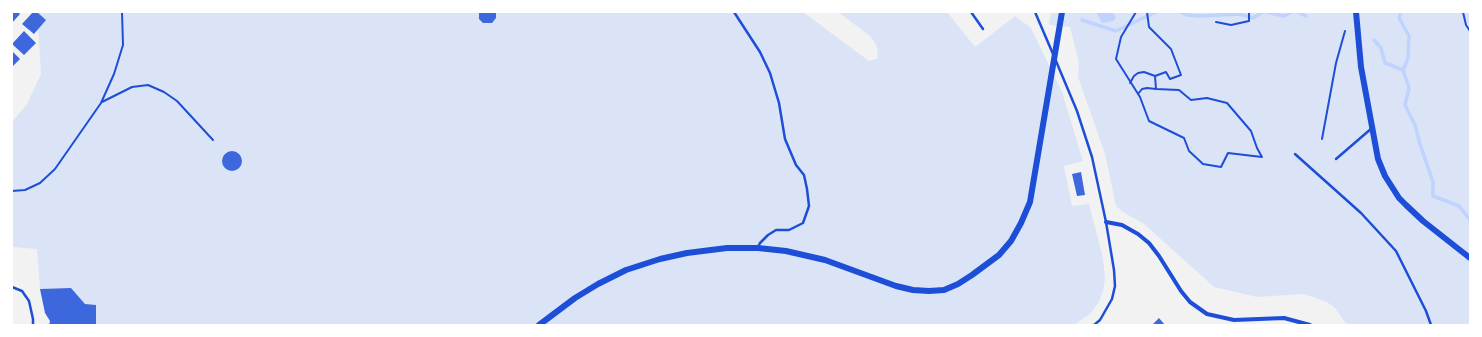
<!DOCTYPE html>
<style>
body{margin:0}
#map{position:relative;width:1482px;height:337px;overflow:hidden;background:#f2f2f2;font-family:"PT Sans Narrow",sans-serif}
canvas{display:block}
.frame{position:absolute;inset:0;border:13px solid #fff;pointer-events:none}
</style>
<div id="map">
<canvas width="1482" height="337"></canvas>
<div class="frame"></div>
</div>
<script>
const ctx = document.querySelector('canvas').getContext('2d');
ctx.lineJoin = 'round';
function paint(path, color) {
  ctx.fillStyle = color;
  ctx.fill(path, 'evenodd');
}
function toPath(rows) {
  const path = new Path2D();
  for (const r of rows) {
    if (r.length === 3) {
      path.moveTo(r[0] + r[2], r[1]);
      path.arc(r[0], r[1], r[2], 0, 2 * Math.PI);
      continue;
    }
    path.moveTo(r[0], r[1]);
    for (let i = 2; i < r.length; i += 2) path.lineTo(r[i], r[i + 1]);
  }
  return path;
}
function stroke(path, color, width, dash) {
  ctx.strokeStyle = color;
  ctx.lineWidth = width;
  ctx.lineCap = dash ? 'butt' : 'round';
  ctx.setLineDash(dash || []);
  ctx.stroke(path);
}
paint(toPath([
 [37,12,803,12,869,61,878,58,877,47,874,41,869,35,839,13,840,12,947,12,975,47,1015,16,1031,28,1062,92,1083,161,1064,166,1072,206,1089,204,1103,258,1105,279,1103,291,1099,302,1091,313,1074,325,96,325,96,306,85,304,71,288,40,289,37,249,12,247,12,122,27,104,41,74],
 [1051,12,1470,12,1470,325,1347,325,1335,308,1327,302,1304,294,1257,297,1214,287,1144,224,1123,212,1116,206,1105,154,1078,77,1079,63,1070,27,1050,25,1049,23]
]), '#dbe4f7');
paint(toPath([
 [1096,12,1113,12,1116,18,1113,21,1102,23]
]), '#bfd3fe');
stroke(toPath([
 [1181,12,1187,15,1200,16,1240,14,1253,18,1263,12],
 [1266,12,1284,16,1292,12],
 [1297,12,1306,16],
 [1401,12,1399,18,1409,36,1408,58,1403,70,1409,88,1405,105,1415,125,1420,144,1433,182,1433,196,1459,206,1470,220],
 [1082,20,1116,31,1156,12],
 [1374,40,1381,48,1385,63,1403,70]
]), '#bfd3fe', 3.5);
paint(toPath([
 [12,12,18,12,20,14,12,23],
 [33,12,37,12,46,20,34,34,22,24],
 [479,12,496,12,496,18,492,23,483,23,479,19],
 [24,31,36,43,24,55,12,44],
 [12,51,20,59,12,67],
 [232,161,10],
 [1081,172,1085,195,1077,196,1072,174],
 [71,288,85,304,96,305,96,325,49,325,50,321,45,313,40,289],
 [1159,318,1165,325,1152,325]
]), '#3d67dc');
stroke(toPath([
 [1136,12,1121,37,1116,59,1140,97,1149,121,1184,138,1189,151,1203,164,1221,167,1228,153,1262,157,1257,148,1251,131,1227,103,1207,98,1191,100,1179,90,1156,89,1155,76,1166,72,1170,79,1181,75,1171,49,1149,27,1147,12],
 [1463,12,1466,25,1470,31],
 [1216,22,1231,25,1249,21,1249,12],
 [1130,83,1134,76,1138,73,1144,72,1155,76],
 [1138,94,1142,89,1147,88,1156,89],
 [102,102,132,87,148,85,164,92,177,101,213,140],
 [1322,139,1336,63,1345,31],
 [12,191,25,190,40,183,55,169,101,103,114,74,123,45,122,12]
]), '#1d4ed8', 2);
stroke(toPath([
 [734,12,760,52,770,73,779,103,785,139,796,165,804,175,807,189,809,206,803,223,789,230,776,230,768,235,760,243,758,247],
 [971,12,983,29],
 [1035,12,1053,54],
 [1056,61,1077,111,1092,157,1106,222,1114,270,1115,286,1112,299,1100,320,1094,325],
 [1295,154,1361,213,1396,251,1426,311,1431,325],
 [1336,159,1372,128],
 [12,287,22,291,29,301,33,319,33,325]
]), '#1d4ed8', 2.5);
stroke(toPath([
 [1106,222,1122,225,1138,234,1149,243,1159,256,1181,291,1190,302,1207,314,1234,320,1284,318,1310,325]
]), '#1d4ed8', 4);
stroke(toPath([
 [1356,12,1361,67,1378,159,1385,176,1399,198,1406,205,1423,221,1470,258],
 [539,325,575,298,598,284,626,270,660,259,687,253,727,248,758,248,786,251,825,260,896,286,913,290,929,291,944,290,958,284,972,275,999,255,1011,241,1021,223,1030,202,1062,12]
]), '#1d4ed8', 6);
</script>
